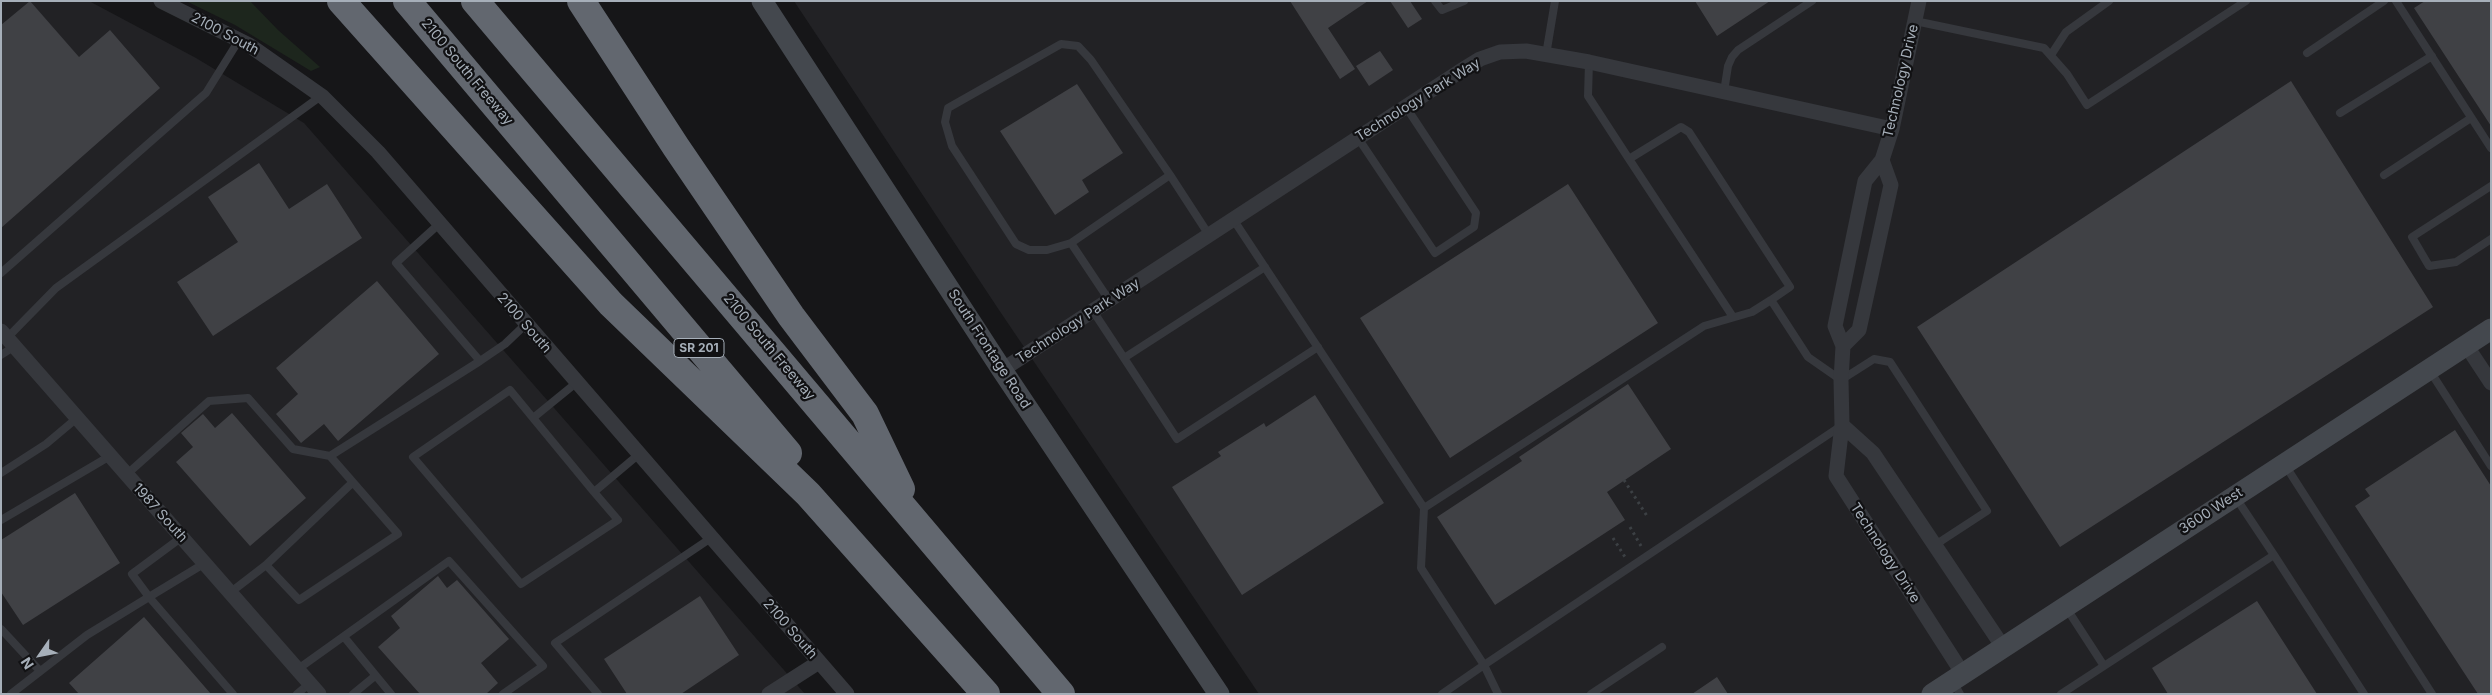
<!DOCTYPE html>
<style>
body{margin:0}
#map{position:relative;width:2492px;height:695px;overflow:hidden;background:#161618;font-family:Inter,sans-serif}
canvas{display:block}
.frame{position:absolute;inset:0;border:2px solid #a6afb9;pointer-events:none}
.north{position:absolute;left:15px;top:630px;width:50px;height:50px;-webkit-text-stroke:4px #111113;paint-order:stroke;rotate:237deg;font-size:14px;font-weight:700;line-height:20px;text-align:center;color:#a6afb9}
.north::after{content:'';display:block;margin:auto;width:18px;height:22px;background:#a6afb9;clip-path:polygon(50% 0,100% 100%,50% 72%,0 100%)}
</style>
<div id="map">
<canvas width="2492" height="695"></canvas>
<div class="frame"></div>
<div class="north">N</div>
</div>
<script>
const ctx = document.querySelector('canvas').getContext('2d');
ctx.lineJoin = 'round';
function paint(path, color) {
  ctx.fillStyle = color;
  ctx.fill(path, 'evenodd');
}
function toPath(rows) {
  const path = new Path2D();
  for (const r of rows) {
    path.moveTo(r[0], r[1]);
    for (let i = 2; i < r.length; i += 2) path.lineTo(r[i], r[i + 1]);
  }
  return path;
}
function stroke(path, color, width, dash) {
  ctx.strokeStyle = color;
  ctx.lineWidth = width;
  ctx.lineCap = dash ? 'butt' : 'round';
  ctx.setLineDash(dash || []);
  ctx.stroke(path);
}
function write(font, color, halo, rows, align = 'center') {
  ctx.font = font + ' Inter,sans-serif';
  ctx.lineWidth = 4.5;
  ctx.setLineDash([]);
  ctx.textBaseline = 'middle';
  ctx.strokeStyle = halo;
  ctx.fillStyle = color;
  for (const [text, x, y, turn = 0] of rows) {
    ctx.save();
    ctx.translate(x, y);
    ctx.rotate((+turn || 0) * Math.PI / 180);
    ctx.textAlign = isNaN(turn) ? turn : align;
    if (halo) ctx.strokeText(text, 0, 0);
    ctx.fillText(text, 0, 0);
    ctx.restore();
  }
}
paint(toPath([
 [1,1,89,1,196,58,304,123,805,694,1,694],
 [794,1,2491,1,2491,694,1259,694,999,310]
]), '#222225');
paint(toPath([
 [186,1,250,1,278,30,320,67,311,71,235,25]
]), '#1d261d');
paint(toPath([
 [30,1,79,57,110,30,160,88,1,228,1,25],
 [1290,1,1368,1,1328,28,1355,69,1340,79],
 [1390,1,1410,1,1422,19,1408,28],
 [1695,1,1770,1,1717,36],
 [2425,1,2491,1,2491,126,2414,8],
 [1380,51,1393,70,1369,86,1356,66],
 [2291,81,2433,307,2060,547,1917,327],
 [1077,84,1123,153,1082,180,1089,192,1055,215,1000,131],
 [259,163,289,209,327,184,362,238,213,336,177,282,238,242,208,197],
 [1568,184,1658,323,1450,458,1360,318],
 [377,281,439,354,338,441,324,424,301,443,276,414,298,394,276,368],
 [1628,384,1671,449,1607,492,1625,520,1495,605,1437,517,1522,461,1519,457],
 [1315,395,1384,503,1242,595,1172,487,1221,456,1218,452,1264,423,1266,427],
 [232,413,306,498,250,546,176,462,193,447,181,433,203,414,215,428],
 [2455,430,2491,486,2491,694,2478,694,2355,506,2370,496,2365,489],
 [75,493,120,563,23,625,1,592,1,540],
 [438,576,447,588,457,580,509,639,481,663,498,683,486,694,420,694,378,647,400,628,391,616],
 [700,596,739,655,681,694,627,694,604,659],
 [2257,601,2317,694,2168,694,2152,668],
 [144,617,211,694,79,694,69,683],
 [1717,677,1728,694,1692,694]
]), '#404145');
stroke(toPath([
 [1624,480,1647,516],
 [1630,527,1641,546],
 [1613,538,1625,557]
]), '#3c4044', 3, [2.5, 4]);
stroke(toPath([
 [1435,1,1442,10,1464,1],
 [2396,1,2491,148],
 [1915,21,2044,48,2067,74,2087,105,2246,1],
 [2307,53,2384,1],
 [1546,55,1555,1],
 [2051,55,2066,32,2109,1],
 [1589,62,1588,96,1629,159],
 [1724,92,1728,66,1732,57,1738,50,1812,1],
 [2340,113,2432,56],
 [1358,138,1435,253,1474,227,1476,213,1406,107],
 [2384,175,2471,118],
 [2491,186,2412,237,2429,266,2456,262,2491,239],
 [1233,219,1424,508,1421,568,1484,665,1841,426],
 [1071,243,1047,250,1029,250,1016,244,952,146,945,122,948,108,1061,44,1078,46,1091,60,1170,175],
 [1,273,206,93,239,40],
 [1109,300,1071,243,1170,175,1209,235],
 [1093,311,1124,358,1265,267],
 [1733,317,1629,159,1681,127,1689,132,1790,287,1771,300],
 [7,338,56,288,321,96],
 [1,355,15,346],
 [1124,358,1177,439,1318,347],
 [480,361,505,344,525,325],
 [2430,371,2491,466],
 [533,418,576,383],
 [2285,465,2432,694],
 [1,473,46,444,77,418],
 [126,475,209,401,248,398,293,449,330,456],
 [352,483,266,565,299,600,398,534,330,456,480,361,396,263,439,224],
 [594,492,510,390,413,457,521,584,618,520,594,492,638,455],
 [1424,508,1704,326,1752,312,1771,300,1808,357,1841,380,1874,359,1890,362,1987,511,1935,545],
 [1,520,110,456],
 [182,537,132,574,149,597,205,563],
 [2274,555,2364,694],
 [231,592,266,565],
 [2067,609,2104,666],
 [1,629,40,671],
 [345,638,391,694],
 [298,669,449,561,543,666,503,694],
 [1953,682,1960,694],
 [11,694,87,635,149,597,233,694],
 [297,694,310,683],
 [353,694,375,676],
 [598,694,555,643,711,538],
 [1442,694,1484,665,1498,694],
 [1591,694,1662,647],
 [2061,694,2274,555,2236,498]
]), '#36383d', 8);
stroke(toPath([
 [161,1,249,45,323,97,378,152,847,694],
 [1919,1,1892,129,1882,160,1865,181,1835,326,1843,346,1841,380,1842,425,1836,476,1963,674],
 [1,331,319,694],
 [2466,345,2491,383],
 [1843,346,1859,330,1891,185,1882,160],
 [1002,370,1459,72,1480,59,1500,52,1526,51,1589,62,1892,129],
 [1842,425,1873,453,2003,647],
 [769,694,819,662]
]), '#36383d', 15);
stroke(toPath([
 [762,1,1002,370,1219,694],
 [1932,694,2491,329]
]), '#44484e', 21);
stroke(toPath([
 [341,1,611,304,808,494,986,694],
 [407,1,788,453],
 [475,1,1061,694],
 [581,1,676,147,791,316,865,414,901,489]
]), '#62676f', 28);
for (const [x, y, w] of [
 [699,348,50]
]) {
  const box = new Path2D();
  box.roundRect(x - w / 2, y - 9.5, w, 19, 4);
  ctx.fillStyle = '#111113';
  ctx.fill(box);
  stroke(box, '#a6afb9', 1);
}
write('bold 12px', '#a6afb9', null, [
 ["SR 201",699,348]
]);
write('14px', '#a6afb9', '#111113', [
 ["2100 South",225,34,28],
 ["2100 South Freeway",467,72,50],
 ["Technology Drive",1901,81,-77],
 ["Technology Park Way",1418,100,-32],
 ["Technology Park Way",1078,321,-33],
 ["2100 South",524,323,49],
 ["2100 South Freeway",769,347,50],
 ["South Frontage Road",989,349,57],
 ["3600 West",2211,511,-33],
 ["1987 South",160,513,48],
 ["Technology Drive",1885,553,57],
 ["2100 South",790,629,49]
]);
</script>
